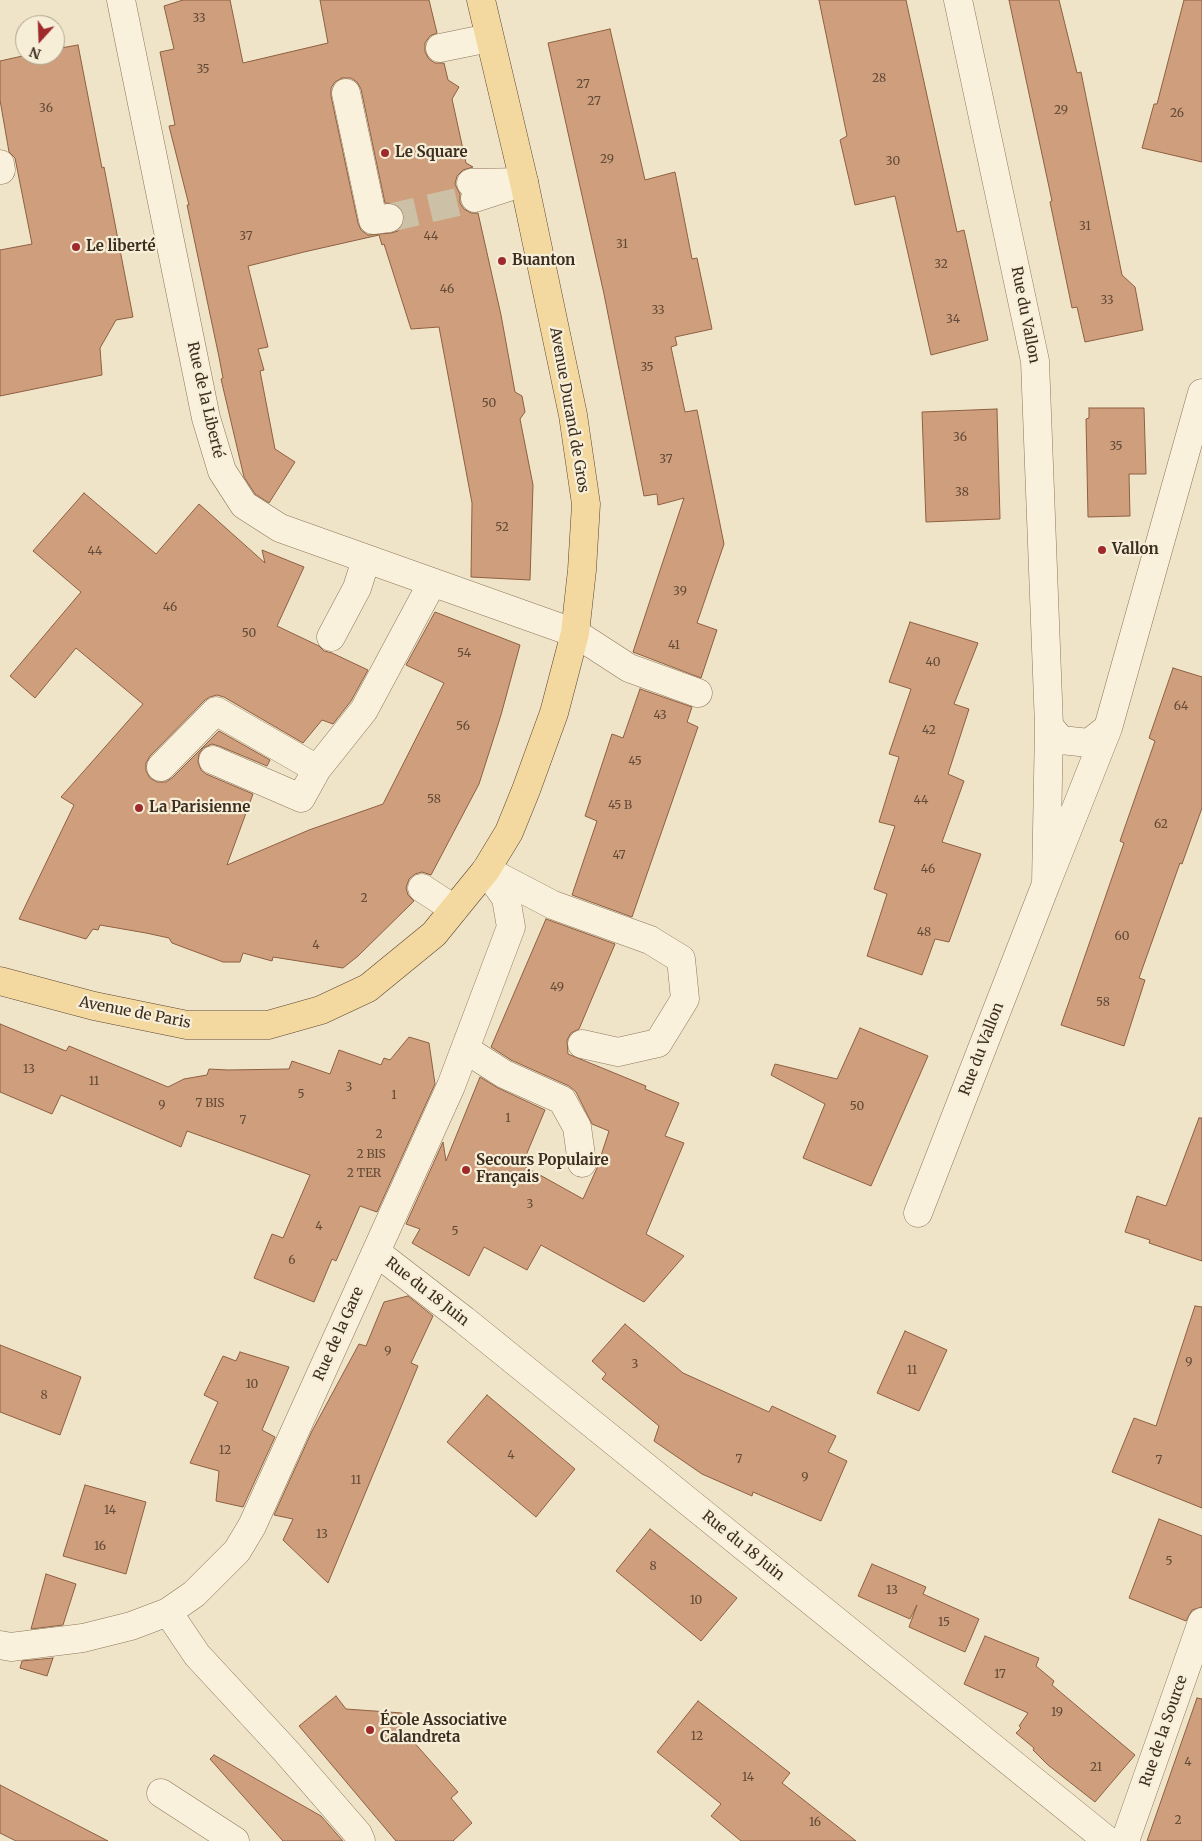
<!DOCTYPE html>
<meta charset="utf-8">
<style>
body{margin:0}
#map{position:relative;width:1202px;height:1841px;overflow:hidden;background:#f0e4c8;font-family:Merriweather,serif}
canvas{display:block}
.north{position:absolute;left:15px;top:15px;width:50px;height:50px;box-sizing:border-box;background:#f7eed8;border:1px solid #ada18e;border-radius:50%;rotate:200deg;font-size:14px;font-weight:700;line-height:20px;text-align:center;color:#3d2e20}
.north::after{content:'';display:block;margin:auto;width:18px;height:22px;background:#9e2a2b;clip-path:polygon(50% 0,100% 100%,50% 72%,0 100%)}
</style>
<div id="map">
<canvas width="1202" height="1841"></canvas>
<div class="north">N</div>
</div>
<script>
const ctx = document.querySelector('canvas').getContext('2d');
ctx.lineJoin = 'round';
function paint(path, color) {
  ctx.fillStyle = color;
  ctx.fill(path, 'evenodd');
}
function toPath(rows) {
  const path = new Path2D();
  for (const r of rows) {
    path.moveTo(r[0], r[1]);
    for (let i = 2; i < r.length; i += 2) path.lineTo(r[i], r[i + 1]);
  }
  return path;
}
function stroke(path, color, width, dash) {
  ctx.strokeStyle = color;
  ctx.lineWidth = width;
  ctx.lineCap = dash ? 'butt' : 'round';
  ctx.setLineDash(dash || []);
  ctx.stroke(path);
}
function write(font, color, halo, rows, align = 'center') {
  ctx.font = font + ' Merriweather,serif';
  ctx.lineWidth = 4.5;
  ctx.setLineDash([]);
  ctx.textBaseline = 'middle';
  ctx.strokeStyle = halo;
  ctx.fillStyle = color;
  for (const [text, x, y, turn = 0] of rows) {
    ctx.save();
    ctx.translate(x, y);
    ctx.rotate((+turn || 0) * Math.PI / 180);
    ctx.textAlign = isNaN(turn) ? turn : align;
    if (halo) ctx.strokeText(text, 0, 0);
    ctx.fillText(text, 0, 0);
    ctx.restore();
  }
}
const building = toPath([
 [183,0,230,0,243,63,328,43,320,0,429,0,437,33,430,36,425,43,425,52,429,59,435,63,444,63,448,80,459,87,452,99,466,163,473,167,463,170,457,176,455,184,460,194,460,203,464,209,471,213,478,213,501,315,515,392,522,396,525,412,520,419,533,485,530,580,471,577,472,503,439,327,411,329,384,244,382,245,379,235,304,252,248,266,268,347,258,349,264,370,260,371,275,449,295,462,269,503,255,494,244,477,221,379,223,378,219,357,187,205,189,205,169,126,175,125,160,52,174,49,164,6,183,0],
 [342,78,351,78,357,82,361,89,385,203,396,204,402,209,404,216,403,224,398,231,391,233,368,235,361,230,358,223,331,96,331,88,335,82,342,78],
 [819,0,906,0,957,232,964,230,988,340,931,355,895,196,855,205,840,140,847,136,819,0],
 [1009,0,1059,0,1077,73,1081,72,1122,275,1135,287,1143,330,1085,342,1077,307,1072,308,1050,202,1052,201,1009,0],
 [1184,0,1202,0,1202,162,1142,148,1154,104,1157,104,1184,0],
 [610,29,645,180,675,172,692,259,697,258,712,329,675,337,677,345,671,347,685,412,697,410,724,544,697,623,717,630,701,678,633,652,684,498,658,505,657,494,644,496,604,294,548,43,610,29],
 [78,45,102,168,104,167,133,317,116,320,100,348,102,375,0,396,0,250,32,244,15,158,9,152,0,100,0,61,27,55,55,55,55,49,78,45],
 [1089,408,1144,408,1146,474,1129,474,1130,516,1088,517,1086,419,1089,418,1089,408],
 [997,409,1000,519,926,522,922,412,997,409],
 [84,493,156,554,199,504,265,563,262,550,304,567,277,626,319,646,324,651,332,653,368,670,351,701,333,724,322,720,303,743,224,697,217,695,210,697,205,700,150,756,146,763,146,771,150,778,157,782,166,782,172,778,219,731,270,760,267,766,219,746,212,744,203,748,199,754,198,762,201,770,206,774,253,794,227,865,309,830,383,804,444,683,406,665,435,612,520,645,501,715,479,784,431,875,422,872,415,874,409,879,406,888,408,895,414,901,358,956,343,968,273,957,272,961,243,953,240,962,223,962,172,943,169,938,146,933,100,925,98,930,93,929,86,939,19,919,74,805,61,797,143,704,76,648,35,698,10,676,81,592,33,551,84,493],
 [910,622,978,643,954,704,969,709,948,774,964,781,942,842,981,854,949,942,935,939,922,975,867,956,887,894,874,889,895,826,879,822,899,757,889,754,911,689,889,682,910,622],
 [1173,668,1202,677,1202,808,1182,864,1180,863,1139,978,1145,980,1124,1046,1061,1025,1124,843,1120,841,1155,741,1149,738,1173,668],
 [640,689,692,707,687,722,698,727,632,917,572,895,597,821,585,816,612,734,623,738,640,689],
 [546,919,615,944,579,1029,571,1033,567,1040,568,1054,646,1086,645,1089,679,1103,665,1136,684,1143,646,1234,684,1256,644,1302,541,1245,527,1270,484,1247,469,1276,412,1243,420,1229,406,1224,443,1142,446,1161,480,1077,498,1088,545,1110,522,1165,583,1199,597,1168,609,1131,592,1124,576,1092,569,1086,511,1060,491,1047,546,919],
 [0,1024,66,1051,69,1046,168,1087,184,1079,207,1075,209,1069,228,1070,289,1069,292,1061,330,1074,339,1050,381,1065,384,1058,390,1060,409,1037,429,1043,435,1084,377,1212,360,1206,336,1261,332,1259,314,1302,254,1278,272,1234,283,1238,310,1175,187,1131,181,1147,61,1095,52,1114,0,1092,0,1024],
 [860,1028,928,1056,871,1186,803,1158,825,1104,771,1075,775,1064,837,1079,860,1028],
 [1199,1118,1202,1118,1202,1261,1149,1243,1150,1240,1125,1232,1137,1196,1166,1206,1199,1118],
 [408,1296,433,1316,411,1363,418,1366,328,1583,283,1540,293,1519,274,1515,312,1431,359,1344,366,1346,384,1302,408,1296],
 [1195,1306,1202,1307,1202,1508,1112,1472,1134,1418,1156,1426,1195,1306],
 [625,1324,683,1373,769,1412,772,1406,836,1436,828,1452,847,1461,821,1521,753,1492,752,1496,702,1474,654,1441,659,1426,602,1379,606,1374,592,1361,625,1324],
 [905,1331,947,1350,919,1411,877,1393,905,1331],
 [0,1345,81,1377,60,1435,0,1412,0,1345],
 [240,1352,289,1367,262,1430,275,1437,243,1507,216,1501,219,1471,190,1463,218,1402,204,1395,223,1356,236,1361,240,1352],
 [487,1395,575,1469,536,1517,447,1442,487,1395],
 [85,1485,146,1502,126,1574,63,1556,85,1485],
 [1159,1519,1202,1536,1202,1607,1192,1610,1186,1621,1129,1598,1159,1519],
 [650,1529,737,1598,701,1641,616,1571,650,1529],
 [872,1564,926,1587,923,1594,979,1619,965,1652,909,1627,917,1605,910,1619,858,1596,872,1564],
 [46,1574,76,1584,63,1625,31,1629,46,1574],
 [985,1636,1039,1658,1036,1666,1054,1681,1052,1685,1135,1755,1095,1802,1048,1765,1033,1750,1034,1748,1016,1733,1021,1728,1019,1726,1028,1713,964,1684,985,1636],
 [53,1658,47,1676,20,1668,22,1661,53,1658],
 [336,1696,346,1709,402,1713,400,1730,403,1730,458,1792,451,1798,472,1823,453,1841,396,1841,299,1726,336,1696],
 [1197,1698,1202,1699,1202,1841,1147,1841,1197,1698],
 [698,1701,790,1773,782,1783,856,1841,741,1841,711,1816,721,1804,657,1752,698,1701],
 [214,1755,321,1816,343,1841,283,1841,210,1759,214,1755],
 [0,1785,108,1841,16,1841,0,1833,0,1785]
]);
paint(building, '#cf9f7d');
stroke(building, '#8d5f41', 1);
stroke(toPath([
 [389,218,475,198]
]), '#ccc0a6', 28, [28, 14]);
const minor = toPath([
 [121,0,206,418,222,471,244,505,280,528,575,633,629,668,698,693],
 [958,0,1035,361,1049,726,1061,740,1089,743,1108,728,1202,393],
 [440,48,489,38],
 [346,93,373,220,389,218],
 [0,164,1,170],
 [471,183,524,182,475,198],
 [331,637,357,588,366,560],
 [1049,726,1046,884,1108,728],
 [213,760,301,798,317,769],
 [161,767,216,711,317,769,364,710,432,583],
 [490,872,553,905,650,940,681,959,685,999,658,1043,618,1052,582,1044],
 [422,888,454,909],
 [465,1049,504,1074,562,1100,577,1127,582,1163],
 [918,1213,1046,884],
 [376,1252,464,1320,1108,1841],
 [168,1612,197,1655,285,1750,358,1834,361,1841],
 [0,1645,11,1647,83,1638,131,1626,168,1612,194,1594,237,1551,252,1526,451,1086,511,927,506,898,486,870],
 [161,1793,235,1841],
 [1125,1841,1202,1622]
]);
const major = toPath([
 [0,981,94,1006,187,1025,268,1025,321,1010,368,988,434,934,486,870,509,832,526,790,554,713,575,633,582,570,586,504,573,415,524,182,481,0]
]);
stroke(minor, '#8d765c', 29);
stroke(major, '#5b4430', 29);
stroke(minor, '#faf1dc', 28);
stroke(major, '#f3d9a0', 28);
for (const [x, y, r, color] of [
 [385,153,5,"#9e2a2b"],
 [76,247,5,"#9e2a2b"],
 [502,261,5,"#9e2a2b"],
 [1102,550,5,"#9e2a2b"],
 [139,808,5,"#9e2a2b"],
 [466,1170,5,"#9e2a2b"],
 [370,1730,5,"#9e2a2b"]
]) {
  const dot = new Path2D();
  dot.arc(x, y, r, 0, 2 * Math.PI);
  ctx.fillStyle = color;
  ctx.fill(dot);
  stroke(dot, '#f7eed8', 2);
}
write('12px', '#624a37', null, [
 ["33",199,19],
 ["35",203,70],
 ["28",879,79],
 ["27",583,85],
 ["27",594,102],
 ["36",46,109],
 ["29",1061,111],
 ["26",1177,114],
 ["29",607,160],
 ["30",893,162],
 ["31",1085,227],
 ["37",246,237],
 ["44",431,237],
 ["31",622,245],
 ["32",941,265],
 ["46",447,290],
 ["33",1107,301],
 ["33",658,311],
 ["34",953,320],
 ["35",647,368],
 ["50",489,404],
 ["36",960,438],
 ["35",1116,447],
 ["37",666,460],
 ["38",962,493],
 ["52",502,528],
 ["44",95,552],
 ["39",680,592],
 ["46",170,608],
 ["50",249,634],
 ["41",674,646],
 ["54",464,654],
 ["40",933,663],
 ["64",1181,707],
 ["43",660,716],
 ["56",463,727],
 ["42",929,731],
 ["45",635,762],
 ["58",434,800],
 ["44",921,801],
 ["45 B",620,806],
 ["62",1161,825],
 ["47",619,856],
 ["46",928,870],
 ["2",364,899],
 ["48",924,933],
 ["60",1122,937],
 ["4",316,946],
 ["49",557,988],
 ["58",1103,1003],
 ["13",29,1070],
 ["11",94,1082],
 ["3",349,1088],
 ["5",301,1095],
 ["1",394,1096],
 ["7 BIS",210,1104],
 ["9",162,1106],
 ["50",857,1107],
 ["1",508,1119],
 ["7",243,1121],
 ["2",379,1135],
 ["2 BIS",371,1155],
 ["2 TER",364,1174],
 ["3",530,1205],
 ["4",319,1227],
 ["5",455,1232],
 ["6",292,1261],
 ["9",388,1352],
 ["9",1189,1363],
 ["3",635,1365],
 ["11",912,1371],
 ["10",252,1385],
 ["8",44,1396],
 ["12",225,1451],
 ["4",511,1456],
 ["7",739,1460],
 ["7",1159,1461],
 ["9",805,1478],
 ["11",356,1481],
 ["14",110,1511],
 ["13",322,1535],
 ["16",100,1547],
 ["5",1169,1562],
 ["8",653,1567],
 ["13",892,1591],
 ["10",696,1601],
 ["15",944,1623],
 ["17",1000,1675],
 ["19",1057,1713],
 ["12",697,1737],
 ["4",1188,1763],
 ["21",1096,1768],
 ["14",748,1778],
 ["2",1178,1821],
 ["16",815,1823]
]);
write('bold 15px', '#3d2e20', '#f7eed8', [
 ["Le Square",395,153],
 ["Le liberté",86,247],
 ["Buanton",512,261],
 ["Vallon",1112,550],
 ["La Parisienne",149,808],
 ["Secours Populaire",476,1161],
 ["Français",476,1178],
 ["École Associative",380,1721],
 ["Calandreta",380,1738]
], 'left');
write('15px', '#3d2e20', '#f7eed8', [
 ["Rue du Vallon",1025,315,79],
 ["Rue de la Liberté",205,400,77],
 ["Avenue Durand de Gros",569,410,80],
 ["Avenue de Paris",135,1013,11],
 ["Rue du Vallon",982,1049,-69],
 ["Rue du 18 Juin",427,1292,38],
 ["Rue de la Gare",339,1334,-66],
 ["Rue du 18 Juin",743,1546,39],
 ["Rue de la Source",1164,1731,-71]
]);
</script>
